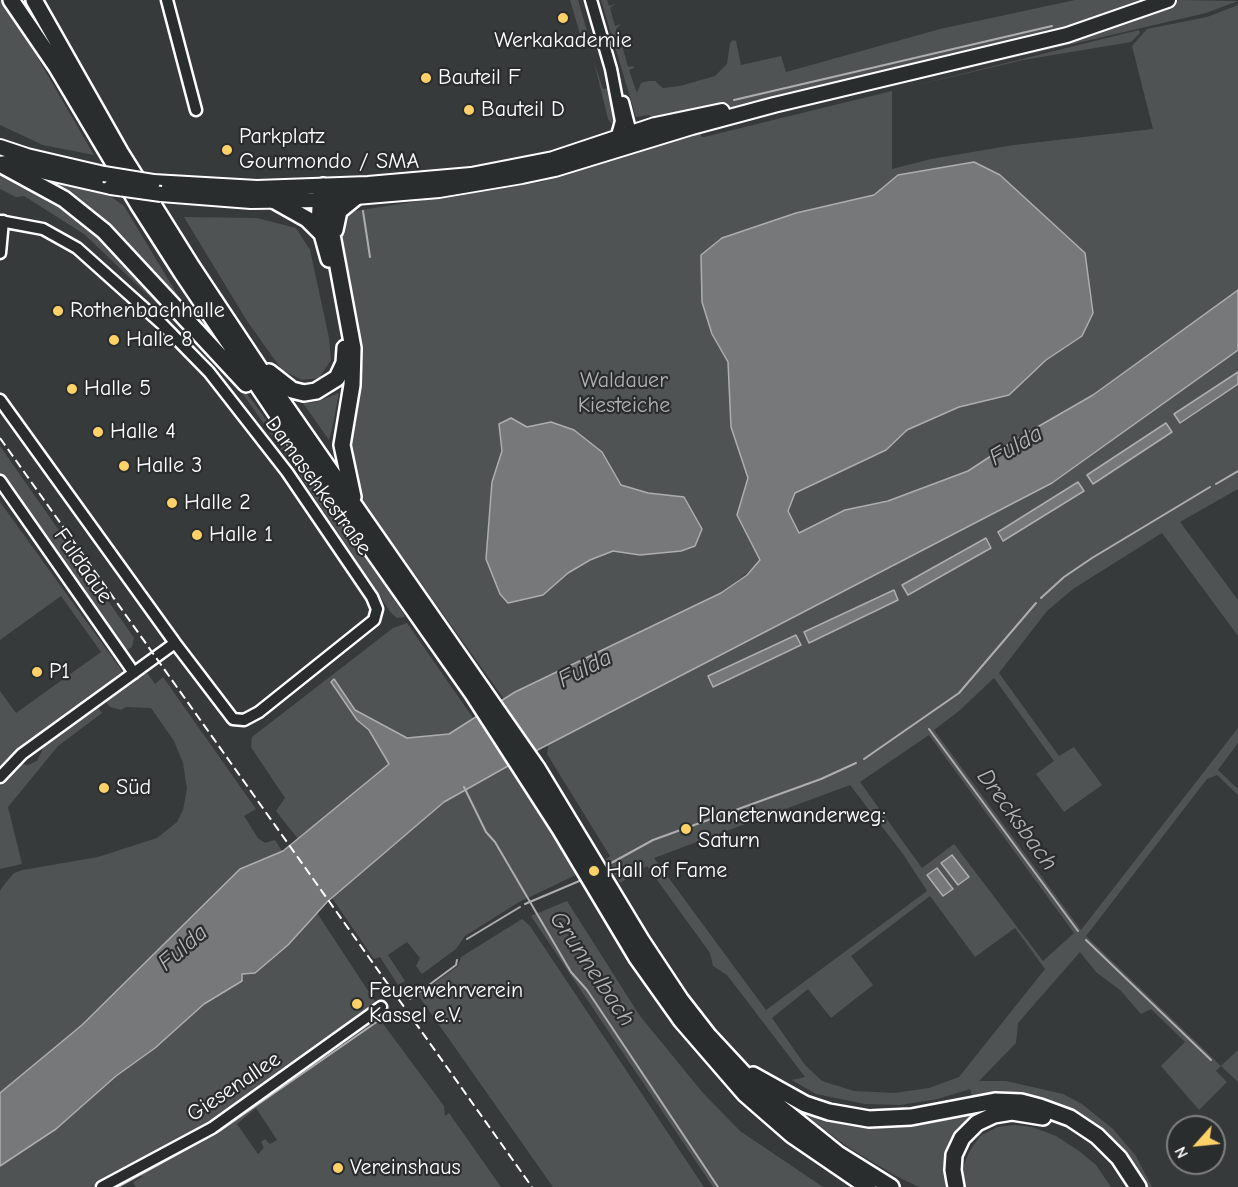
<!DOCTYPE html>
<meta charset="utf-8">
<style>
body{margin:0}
#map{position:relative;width:1238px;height:1187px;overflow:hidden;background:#373a3b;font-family:"Comic Neue",sans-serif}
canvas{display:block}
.north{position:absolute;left:1166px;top:1115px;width:60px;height:60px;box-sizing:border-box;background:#2a2d2e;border:2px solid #7f8182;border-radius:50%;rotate:243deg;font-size:16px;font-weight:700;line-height:24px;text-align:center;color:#fff}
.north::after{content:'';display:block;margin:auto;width:21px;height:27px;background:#ffd166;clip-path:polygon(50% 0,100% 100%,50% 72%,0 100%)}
</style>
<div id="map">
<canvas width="1238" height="1187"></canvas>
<div class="north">N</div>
</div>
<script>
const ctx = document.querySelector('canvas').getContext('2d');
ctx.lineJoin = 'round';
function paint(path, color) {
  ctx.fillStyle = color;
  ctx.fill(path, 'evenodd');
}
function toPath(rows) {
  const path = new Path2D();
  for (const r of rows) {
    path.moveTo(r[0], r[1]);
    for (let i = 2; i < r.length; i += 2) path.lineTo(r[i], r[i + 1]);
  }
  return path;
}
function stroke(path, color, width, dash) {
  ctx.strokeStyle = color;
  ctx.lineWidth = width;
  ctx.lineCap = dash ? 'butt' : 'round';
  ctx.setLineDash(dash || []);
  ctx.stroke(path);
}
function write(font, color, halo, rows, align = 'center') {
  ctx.font = font + ' "Comic Neue",sans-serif';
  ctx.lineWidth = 4.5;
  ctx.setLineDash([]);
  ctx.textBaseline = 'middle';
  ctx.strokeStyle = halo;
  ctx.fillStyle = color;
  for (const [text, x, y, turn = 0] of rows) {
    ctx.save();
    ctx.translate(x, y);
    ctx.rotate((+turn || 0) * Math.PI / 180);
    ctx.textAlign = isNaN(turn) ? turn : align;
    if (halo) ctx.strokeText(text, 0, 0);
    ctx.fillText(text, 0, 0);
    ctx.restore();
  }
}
paint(toPath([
 [0,0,8,7,94,155,43,145,0,125],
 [570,0,578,0,587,31,580,34],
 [601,0,607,0,609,6,615,4,610,8,615,26,621,24,616,29,622,46,627,45,623,49,628,67,633,66,634,68,629,70,637,93,641,83,648,81,655,81,663,88,680,86,715,76,727,64,730,43,733,40,736,41,741,65,781,56,786,72,940,29,1075,0,1157,0,1090,24,908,69,907,66,897,69,774,100,654,120,649,115,636,117],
 [1178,0,1238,1,1206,13,909,82,913,79,1156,10],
 [1238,5,1238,290,1093,395,1020,437,968,471,888,501,868,505,753,568,721,593,504,699,364,504,355,488,347,455,359,384,357,320,343,239,342,213,541,182,619,158,640,148,700,133,702,137,704,137,892,91,892,169,931,159,1014,145,1153,129,1132,46,1147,29,1207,17],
 [1139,30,1140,33,1131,42,1023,60,905,88],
 [594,62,603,89,609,88,616,122,611,123,608,119],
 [880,84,891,86,693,133],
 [0,170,16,176,80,217,219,360,254,403,389,590,405,617,397,618,391,613,301,477,238,387,193,338,84,234,24,196,16,197,0,189],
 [42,178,102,190,124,206,186,309],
 [184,217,257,218,296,228,310,250,329,338,331,360,319,378,302,380,282,370,247,321],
 [1238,350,1238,489,1180,522,1238,600,1238,636,1162,533,1073,589,1047,611,999,673,1059,756,1074,747,1102,785,1064,812,1036,774,1054,761,994,678,959,711,934,730,1081,930,1238,728,1238,743,1218,770,1238,789,1238,795,1217,775,1207,779,1086,936,1221,1066,1238,1050,1238,1082,1221,1066,1216,1071,1227,1082,1199,1110,1161,1066,1185,1042,1151,1009,1141,1014,1120,990,1096,972,1080,952,1018,1023,1016,1043,979,1081,1006,1081,1063,1094,1082,1104,1113,1129,1136,1156,1152,1187,1146,1187,1129,1159,1108,1134,1078,1113,1054,1103,1007,1093,972,1096,970,1089,938,1099,900,1105,865,1104,816,1094,792,1080,805,1077,727,975,713,966,710,953,647,866,620,883,606,859,610,856,547,754,548,745,1052,483],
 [929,735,1074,933,1043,961,954,844,922,868,860,782],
 [850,785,903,854,927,891,766,1010,654,858],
 [930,896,975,957,1015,928,1045,969,959,1077,929,1088,894,1093,854,1091,822,1081,805,1065,772,1018,808,989,831,1018,873,985,851,956],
 [339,393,332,429,329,440,303,403,316,402],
 [0,446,134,638,132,647,123,653,0,474],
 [0,502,125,675,20,748,0,766,0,691,16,713,101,652,61,596,0,640],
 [407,623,473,718,449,734,407,738,355,710,333,680,331,683,357,720,369,730,390,764,298,839,276,811,285,798,251,747,252,737,393,628],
 [145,670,155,684,163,677,256,809,244,816,258,838,265,843,275,840,282,851,240,869,82,1025,0,1093,0,891,3,886,14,873,23,870,98,857,157,838,177,822,183,810,187,789,183,763,174,741,151,708,126,707,121,710,110,707,105,700],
 [97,706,102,713,58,746,8,807,22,864,0,869,0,786,21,764,28,765,37,761,42,751,42,744],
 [510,765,578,874,519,902,465,936,456,949,422,974,416,966,420,958,407,942,388,955,405,981,398,985,380,957,374,959,332,898,444,802],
 [567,901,640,1016,703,1093,740,1131,823,1187,713,1187,531,916],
 [317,913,386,1018,381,1021,444,1106,445,1116,449,1113,501,1187,136,1187,133,1182,142,1177,135,1164,91,1187,0,1187,0,1166,56,1129,116,1076,155,1048,204,1004,241,981,242,974,255,973,288,945],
 [256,1108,277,1140,270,1144,265,1139,261,1142,264,1148,258,1154,237,1124],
 [522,919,530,926,704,1187,553,1187,418,995,458,966,461,957],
 [984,1110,971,1117,951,1142,945,1158,945,1187,919,1187,894,1175,848,1147,802,1113,846,1124,896,1127],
 [1014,1125,1032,1127,1056,1136,1079,1151,1096,1165,1111,1187,965,1187,963,1168,969,1152,980,1136,997,1127]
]), '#505354');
const water = toPath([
 [974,162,1000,175,1085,253,1093,313,1082,336,1046,360,1009,395,959,407,907,430,886,450,795,493,788,511,799,533,845,510,888,501,968,471,1020,437,1093,395,1238,290,1238,350,1052,483,524,757,444,802,327,902,288,945,255,973,242,974,242,981,204,1004,155,1048,116,1076,56,1129,0,1166,0,1093,82,1025,240,869,283,851,389,764,369,730,357,720,331,682,334,679,355,710,407,738,449,734,515,692,721,593,747,575,760,560,737,515,748,478,731,427,728,362,712,334,702,302,701,255,722,238,796,213,874,195,898,175,974,162],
 [1238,372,1238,384,1180,423,1174,414,1238,372],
 [511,418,527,427,551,422,574,430,602,452,621,485,648,493,684,497,702,529,695,546,681,551,640,555,613,551,590,560,568,573,543,595,508,603,500,594,486,559,492,482,502,451,499,424,511,418],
 [1166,423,1172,432,1093,484,1087,475,1166,423],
 [1078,482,1084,491,1003,541,998,532,1078,482],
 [986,538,991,548,908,595,902,585,986,538],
 [894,590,898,600,809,643,804,632,894,590],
 [796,635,801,645,713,687,708,676,796,635],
 [952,855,969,877,958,885,941,863,952,855],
 [937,868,953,889,943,896,927,875,937,868]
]);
paint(water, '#767879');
stroke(water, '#adaeaf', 1.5);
stroke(toPath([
 [734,100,1052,26],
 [363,211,370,257],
 [1216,484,1238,471],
 [1041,598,1064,577,1092,558,1210,487],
 [929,729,1078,931],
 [864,759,959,693,1036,603],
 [464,787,486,832,495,842,571,972,587,990,718,1187],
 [604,867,653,840,821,779,856,763],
 [525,904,584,879],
 [467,939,520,907],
 [1086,940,1211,1060],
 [410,999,456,965,457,960],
 [118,1187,221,1130,391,1012]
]), '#adaeaf', 2);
const minor = toPath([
 [167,0,196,110],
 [591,0,611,69,621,121,616,139],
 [623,102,631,133,629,138],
 [0,221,43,229,77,248,162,324,209,372,287,472,372,597,377,609,374,620,259,712,244,720,233,719,175,643,0,400],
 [0,253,3,221],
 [0,481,134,673],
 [0,777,22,754,175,643],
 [102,1187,212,1128,381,1007]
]);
const major = toPath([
 [0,147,27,156,104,174],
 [5,163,111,187],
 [153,182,257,188,368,184,471,175,553,159,655,125,722,111],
 [161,194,251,201,320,200,439,190,522,176,555,169,692,127,774,105,1067,35,1168,0]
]);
const highway = toPath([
 [11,0,56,66,138,204,182,273,285,426,473,694,560,829,637,958,681,1020,745,1094,792,1135,868,1187],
 [34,0,120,152,192,267,265,377,537,768,641,940,680,999,708,1035,760,1091,838,1154,891,1187],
 [0,164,64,199,104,231,246,384],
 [323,186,353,348,352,385,342,445,353,497],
 [321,192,319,223,329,259],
 [275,201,307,219,321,233],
 [335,230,339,211,355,198],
 [269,372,292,390,304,393,316,391,337,378,344,363,345,348],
 [753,1075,805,1104,829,1112,869,1119,911,1117,995,1101,1021,1102,1040,1107,1070,1118,1097,1136,1119,1158,1138,1187],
 [956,1187,953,1170,954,1155,962,1138,977,1123,994,1115,1012,1112,1043,1117]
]);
stroke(minor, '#fff', 15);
stroke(major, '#fff', 18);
stroke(highway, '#fff', 20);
stroke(minor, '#2a2d2e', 10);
stroke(major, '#2a2d2e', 14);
stroke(highway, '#2a2d2e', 15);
stroke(toPath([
 [0,438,532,1187]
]), '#fff', 2, [9, 4.5]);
const majorBridge = toPath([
 [104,174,153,182],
 [111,187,161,194]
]);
stroke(majorBridge, '#fff', 18, []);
stroke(majorBridge, '#2a2d2e', 14);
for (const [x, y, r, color] of [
 [563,18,6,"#ffd166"],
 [426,78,6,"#ffd166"],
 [469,110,6,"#ffd166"],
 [227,150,6,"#ffd166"],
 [58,311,6,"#ffd166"],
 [114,340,6,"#ffd166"],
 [72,389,6,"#ffd166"],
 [98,432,6,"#ffd166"],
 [124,466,6,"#ffd166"],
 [172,503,6,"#ffd166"],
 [197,535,6,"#ffd166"],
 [37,672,6,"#ffd166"],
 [104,788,6,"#ffd166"],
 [686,829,6,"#ffd166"],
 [594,871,6,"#ffd166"],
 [357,1004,6,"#ffd166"],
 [338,1168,6,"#ffd166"]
]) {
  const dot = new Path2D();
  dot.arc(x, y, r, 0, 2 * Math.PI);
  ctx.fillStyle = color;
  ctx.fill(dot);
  stroke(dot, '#2a2d2e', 2);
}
write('22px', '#fff', '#2a2d2e', [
 ["Werkakademie",563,41,"center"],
 ["Bauteil F",438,78],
 ["Bauteil D",481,110],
 ["Parkplatz",239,137],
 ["Gourmondo / SMA",239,162],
 ["Rothenbachhalle",70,311],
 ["Halle 8",126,340],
 ["Halle 5",84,389],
 ["Halle 4",110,432],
 ["Halle 3",136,466],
 ["Halle 2",184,503],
 ["Halle 1",209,535],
 ["P1",49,672],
 ["Süd",116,788],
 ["Planetenwanderweg:",698,816],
 ["Saturn",698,841],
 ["Hall of Fame",606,871],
 ["Feuerwehrverein",369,991],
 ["Kassel e.V.",369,1016],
 ["Vereinshaus",350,1168]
], 'left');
write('22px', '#b0b2b2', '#2a2d2e', [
 ["Waldauer",624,381],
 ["Kiesteiche",624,406]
]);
write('22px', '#fff', '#2a2d2e', [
 ["Damaschkestraße",318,486,54],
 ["Fuldaaue",83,566,55],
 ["Giesenallee",234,1087,-34]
]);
write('italic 24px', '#b4b5b5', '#2a2d2e', [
 ["Fulda",1016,446,-30],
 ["Fulda",585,669,-27],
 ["Drecksbach",1017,820,54],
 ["Fulda",183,948,-41],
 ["Grunnelbach",592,969,56]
]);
</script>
